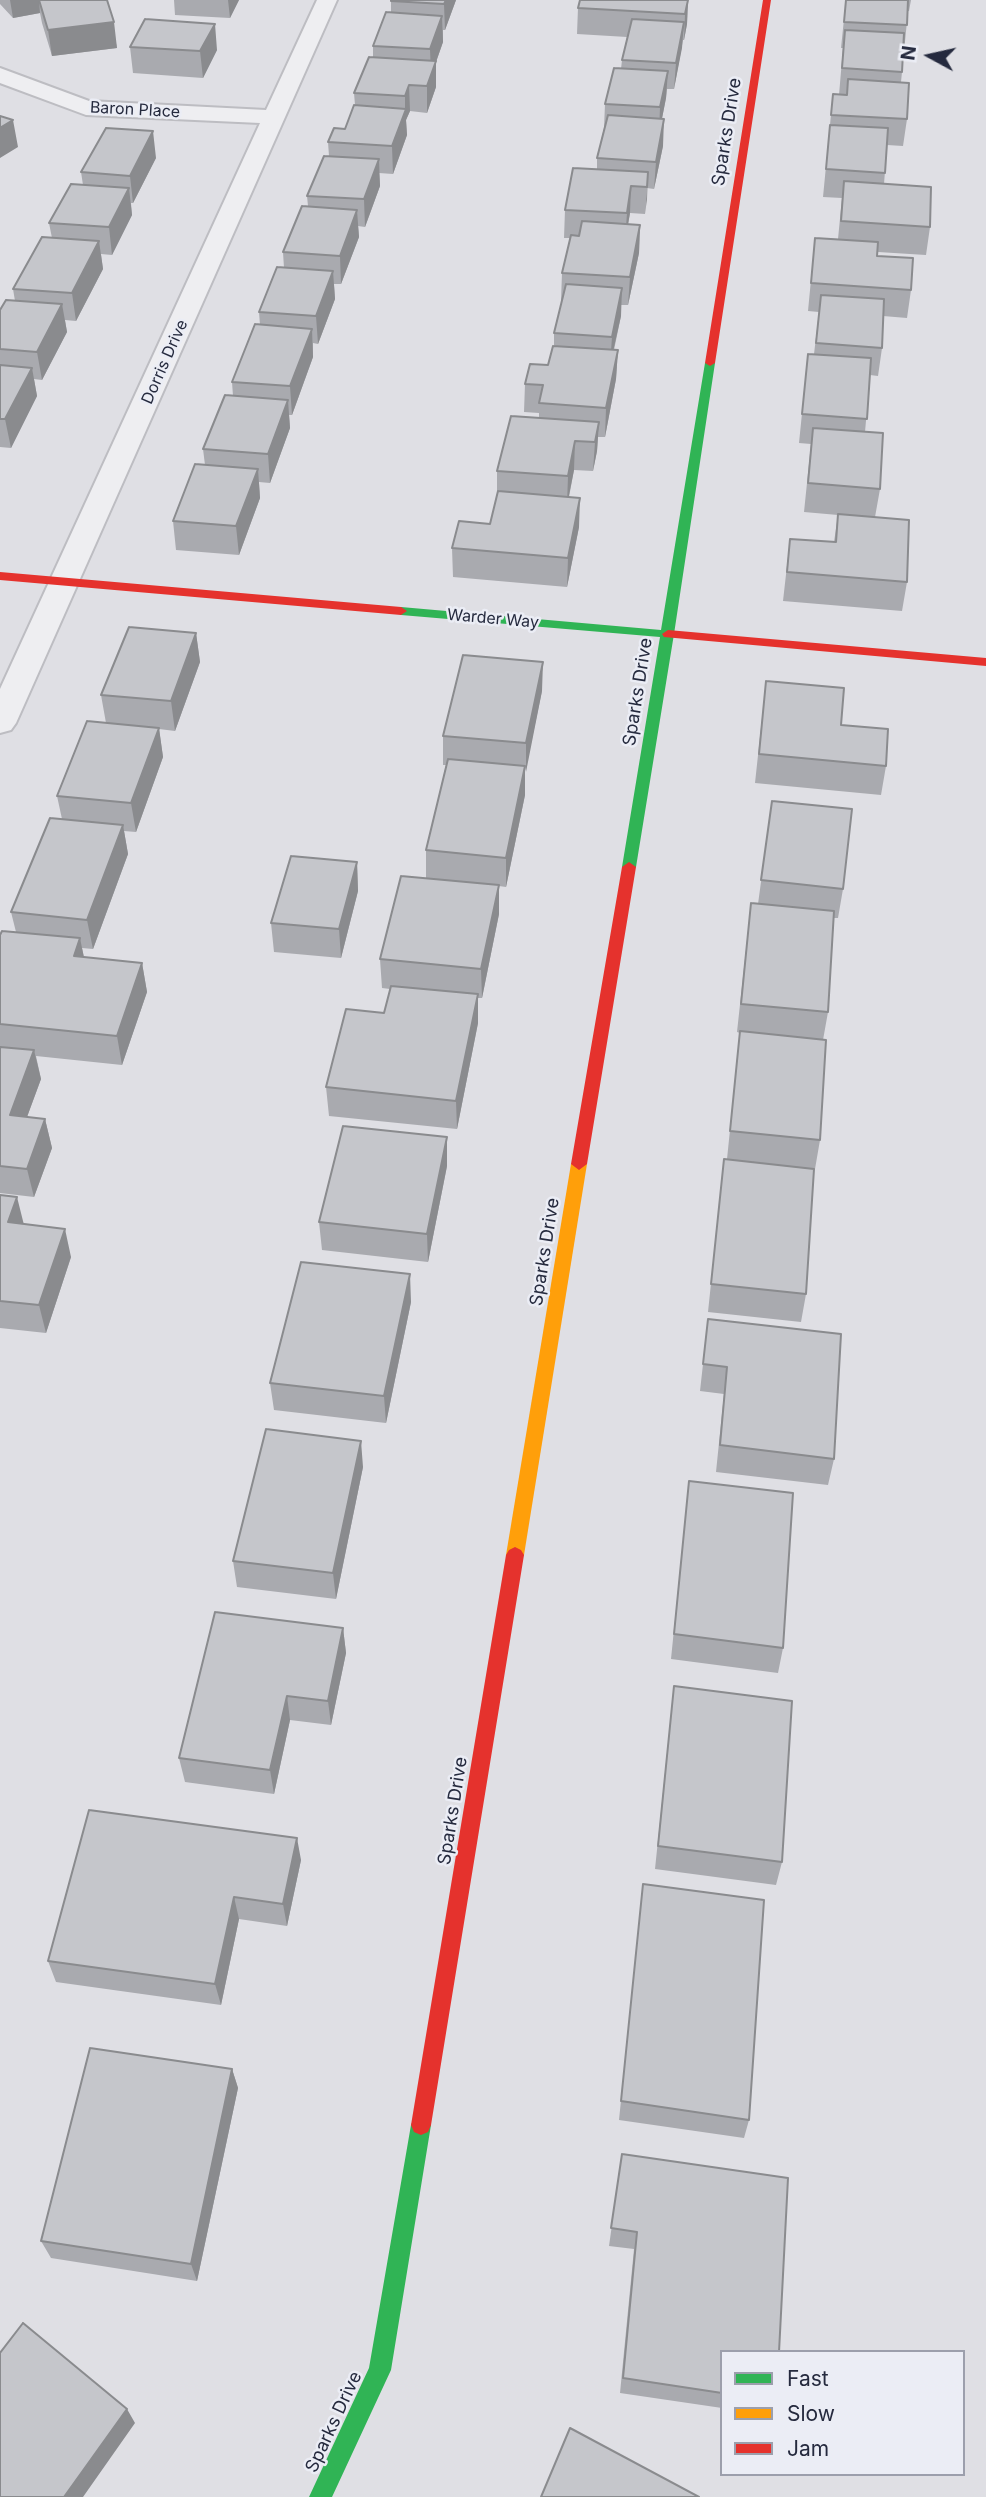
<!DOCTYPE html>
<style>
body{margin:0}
#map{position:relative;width:986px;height:2497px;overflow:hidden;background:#dfdfe4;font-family:Inter,sans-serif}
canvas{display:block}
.legend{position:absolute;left:720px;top:2350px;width:245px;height:126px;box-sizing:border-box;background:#ebedf5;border:2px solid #9c9fac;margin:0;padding:9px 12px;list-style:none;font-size:21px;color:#252a3e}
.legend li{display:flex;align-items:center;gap:14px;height:35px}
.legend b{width:35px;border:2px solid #9c9fac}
.north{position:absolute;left:895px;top:21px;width:70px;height:70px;-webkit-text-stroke:5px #ebedf5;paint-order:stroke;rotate:278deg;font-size:19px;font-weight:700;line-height:28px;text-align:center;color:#252a3e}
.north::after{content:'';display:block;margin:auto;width:24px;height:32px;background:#252a3e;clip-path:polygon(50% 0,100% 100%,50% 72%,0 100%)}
</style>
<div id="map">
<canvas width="986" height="2497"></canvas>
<ul class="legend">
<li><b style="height:9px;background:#30b455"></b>Fast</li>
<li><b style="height:9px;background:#ff9f0a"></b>Slow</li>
<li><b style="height:9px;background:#e5322d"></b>Jam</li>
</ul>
<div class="north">N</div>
</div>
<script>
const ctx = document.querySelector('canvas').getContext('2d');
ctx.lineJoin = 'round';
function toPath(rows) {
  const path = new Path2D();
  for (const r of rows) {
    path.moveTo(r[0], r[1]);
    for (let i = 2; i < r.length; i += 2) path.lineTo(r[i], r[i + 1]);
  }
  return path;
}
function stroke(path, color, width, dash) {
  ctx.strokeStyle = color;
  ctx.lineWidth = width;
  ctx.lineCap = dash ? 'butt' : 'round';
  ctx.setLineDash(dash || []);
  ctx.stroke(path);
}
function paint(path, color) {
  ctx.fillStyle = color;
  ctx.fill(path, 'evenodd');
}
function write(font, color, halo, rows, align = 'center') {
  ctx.font = font + ' Inter,sans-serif';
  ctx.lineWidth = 5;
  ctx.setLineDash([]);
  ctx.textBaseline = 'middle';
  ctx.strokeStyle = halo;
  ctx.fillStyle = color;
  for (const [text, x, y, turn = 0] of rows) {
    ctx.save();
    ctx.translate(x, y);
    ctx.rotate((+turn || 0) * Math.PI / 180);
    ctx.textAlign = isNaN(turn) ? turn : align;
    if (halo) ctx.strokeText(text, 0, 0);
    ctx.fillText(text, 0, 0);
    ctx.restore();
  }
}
const street = toPath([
 [317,0,337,0,16,723,11,730,0,733,0,689,260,123,86,115,0,83,0,68,89,101,266,110,317,0]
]);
stroke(street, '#bdbdc2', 4);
paint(street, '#eeeef1');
paint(toPath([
 [710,360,715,363,674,634,636,867,629,872,622,867,660,637,401,615,395,611,401,607,661,630,705,363,710,360],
 [421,2115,428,2118,431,2125,391,2370,332,2497,309,2497,369,2368,411,2125,414,2118,421,2115]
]), '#30b455');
paint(toPath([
 [579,1158,587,1164,524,1555,521,1560,515,1563,509,1560,506,1555,571,1164,579,1158]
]), '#ff9f0a');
paint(toPath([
 [763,0,771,0,715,363,710,366,705,363,763,0],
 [0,572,401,607,407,611,401,615,0,580,0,572],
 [668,630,986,658,986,666,664,637,662,634,668,630],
 [629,862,636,867,587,1164,579,1170,571,1164,622,867,629,862],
 [515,1547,521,1550,524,1555,431,2125,428,2132,421,2135,414,2132,411,2125,506,1555,509,1550,515,1547]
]), '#e5322d');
paint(toPath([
 [0,0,107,0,117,48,52,56,42,23,40,13,13,18,0,4],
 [174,0,239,0,230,18,175,15],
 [456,0,445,30,443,30,443,42,436,62,436,87,427,113,410,111,406,120,407,135,393,174,379,173,380,186,365,227,358,226,359,237,341,284,334,284,335,299,318,344,313,343,313,357,292,415,289,415,290,428,270,483,259,482,260,498,239,555,176,550,173,521,205,465,203,449,233,396,232,382,260,325,259,312,284,268,283,252,308,206,307,196,329,156,328,142,345,129,355,105,354,93,373,57,373,46,391,13,391,1],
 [688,0,687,24,684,40,683,40,674,89,667,89,666,98,662,118,663,146,654,189,647,188,645,214,630,213,628,225,640,225,639,253,628,305,621,305,621,316,614,350,618,350,616,379,605,437,598,437,597,451,593,471,574,470,569,497,579,527,567,587,453,577,452,548,490,524,497,496,497,471,539,418,539,413,524,412,525,384,548,365,554,346,554,333,562,301,561,301,562,273,570,238,564,238,565,210,597,169,597,158,604,128,605,104,621,69,622,60,627,37,577,34,578,8],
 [846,0,911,0,909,11,908,11,901,82,907,119,903,146,887,145,884,184,930,227,926,255,878,252,877,256,911,290,907,318,883,316,882,348,878,376,870,375,865,432,880,489,875,517,907,582,902,611,783,601,790,539,834,542,838,515,804,512,811,444,799,443,808,354,814,354,819,312,808,311,815,238,838,239,842,198,823,197,833,94,839,95,843,48,841,48],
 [130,47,217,50,203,78,133,73],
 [156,158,133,203,131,203,132,215,112,255,101,254,103,269,76,321,65,320,67,332,42,380,34,379,37,396,11,448,0,447,0,310,15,301,13,289,52,238,49,223,83,185,81,172],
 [196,633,200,662,175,731,159,729,163,757,136,832,124,831,128,854,93,949,82,948,84,957,142,963,147,992,122,1065,36,1056,41,1079,27,1117,45,1119,52,1148,34,1197,0,1193,0,935,16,932,11,912,62,819,57,796,106,723,101,695],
 [766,681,886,766,881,795,755,783],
 [542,691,525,772,525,795,506,887,499,886,499,914,482,998,478,998,478,1023,457,1129,329,1116,326,1087,384,1013,390,989,382,988,380,959,426,878,426,850,446,765,443,765,443,736],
 [772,801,843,889,838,918,834,918,828,1012,823,1040,820,1140,815,1169,727,1159,740,1033,737,1032,751,903,758,904],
 [357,862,358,891,341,958,274,952,271,923],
 [724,1159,806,1294,801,1322,708,1312],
 [447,1166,428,1262,322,1250,319,1222],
 [0,1195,24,1224,71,1257,46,1333,0,1328],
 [411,1302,386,1423,274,1410,270,1383],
 [708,1319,834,1459,828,1485,716,1472,724,1394,700,1391],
 [363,1467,336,1599,237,1587,233,1561],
 [689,1481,783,1648,778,1673,671,1659],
 [343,1628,346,1653,331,1725,290,1720,274,1794,185,1782,179,1758],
 [674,1686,782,1862,776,1885,655,1869],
 [301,1860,287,1926,239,1919,221,2005,56,1982,48,1961],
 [643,1884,749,2120,744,2138,619,2120],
 [232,2069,238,2088,197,2281,51,2258,41,2241],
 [622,2154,722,2352,722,2408,620,2393,634,2249,609,2246]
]), '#a9aaaf');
paint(toPath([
 [10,0,39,0,40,13,13,18],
 [228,0,239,0,230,18],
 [446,0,456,0,445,30,444,4],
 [688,0,687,24,684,40,685,14],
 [442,16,443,42,436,62,436,87,427,113,427,86,431,74,430,49],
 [114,22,117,48,52,56,48,30],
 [684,22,682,48,674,89,676,63],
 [215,24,217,50,203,78,200,51],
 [668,71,666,98,659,134,660,107],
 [409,85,410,111,406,120,407,135,393,174,392,146,405,111,405,96],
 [664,119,663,146,654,189,656,162],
 [13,120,18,147,0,158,0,128],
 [153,131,156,158,133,203,130,176],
 [379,159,380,186,365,227,364,199],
 [648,172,647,199,645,214,647,187],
 [631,186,630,213,625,241,627,213],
 [129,188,132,215,112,255,109,227],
 [357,210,359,237,341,284,340,256],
 [640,225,639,253,628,305,630,277],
 [99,241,103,269,76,321,72,293],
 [333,271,335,299,318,344,316,316],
 [622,288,621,316,610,365,612,337],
 [62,304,67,332,42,380,37,352],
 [312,329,313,357,292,415,290,386],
 [618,350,616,379,605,437,606,408],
 [32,368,37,396,11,448,5,419],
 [288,400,290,428,270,483,268,454],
 [599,422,597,451,593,471,595,442],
 [575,441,574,470,567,505,568,476],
 [258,469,260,498,239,555,236,526],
 [580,498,579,527,567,587,568,558],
 [196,633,200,662,175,731,171,701],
 [543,662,542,691,526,772,526,743],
 [159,728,163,757,136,832,131,803],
 [525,766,525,795,506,887,506,858],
 [123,825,128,854,93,949,87,920],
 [357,862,358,891,341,958,339,929],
 [499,885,499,914,482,998,481,969],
 [80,938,86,968,74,956],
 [142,963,147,992,122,1065,117,1036],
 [478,994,478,1023,457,1129,456,1101],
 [34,1050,41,1079,17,1144,10,1115],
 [45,1119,52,1148,34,1197,27,1169],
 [447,1137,447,1166,428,1262,427,1234],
 [17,1197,24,1225,8,1222],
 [65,1229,71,1257,46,1333,39,1305],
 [410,1274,411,1302,386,1423,384,1396],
 [361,1441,363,1467,336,1599,333,1573],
 [343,1628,346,1653,331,1725,328,1701],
 [287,1696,290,1720,274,1794,270,1770],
 [297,1838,301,1860,287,1926,283,1904],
 [234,1897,239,1919,221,2005,215,1984],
 [232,2069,238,2088,197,2281,191,2264],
 [127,2409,135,2423,83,2497,64,2497]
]), '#8a8b8e');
const building = toPath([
 [39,0,107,0,114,22,48,30,39,0],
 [391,0,446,0,444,4,391,1,391,0],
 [580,0,688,0,685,14,578,8,580,0],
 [846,0,908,0,907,25,844,22,846,0],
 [386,12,442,16,430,49,373,46,386,12],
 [145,19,215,24,200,51,130,47,145,19],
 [632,19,684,22,676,63,622,60,632,19],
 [845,30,904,33,902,72,842,68,845,30],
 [369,57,436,61,427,86,409,85,405,96,354,93,369,57],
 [614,68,668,71,660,107,605,104,614,68],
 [848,79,909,83,907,119,831,115,833,94,847,95,848,79],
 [354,105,406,109,392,146,328,142,334,128,345,129,354,105],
 [608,115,664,119,656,162,597,158,608,115],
 [0,116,13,120,0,128,0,116],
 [830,125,888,128,885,173,826,169,830,125],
 [106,128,153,131,130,176,81,172,106,128],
 [324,156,379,159,364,199,307,196,324,156],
 [573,168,648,172,647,187,631,186,627,213,565,210,573,168],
 [844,181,931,187,930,227,841,221,844,181],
 [71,184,129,188,109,227,49,223,71,184],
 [302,206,357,210,340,256,283,252,302,206],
 [582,221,640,225,630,277,562,273,571,235,579,236,582,221],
 [42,237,99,241,72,293,13,289,42,237],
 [815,238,878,242,877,256,913,258,911,290,811,283,815,238],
 [277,267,333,271,316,316,259,312,277,267],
 [566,284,622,288,612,337,554,333,566,284],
 [821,295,884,299,882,348,816,343,821,295],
 [6,300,62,304,37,352,0,349,0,310,6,300],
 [255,324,312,329,290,386,232,382,255,324],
 [553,346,618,350,606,408,539,403,543,385,525,384,530,364,548,365,553,346],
 [808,354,871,358,867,419,802,414,808,354],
 [0,365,32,368,5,419,0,419,0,365],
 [225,395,288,400,268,454,203,449,225,395],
 [511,416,599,422,595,442,575,441,568,476,497,471,511,416],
 [813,428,883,433,880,489,808,483,813,428],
 [195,464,258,469,236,526,173,521,195,464],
 [498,491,580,498,568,558,452,548,459,521,490,524,498,491],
 [838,514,909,520,907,582,787,572,790,539,836,542,838,514],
 [129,627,196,633,171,701,101,695,129,627],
 [463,655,543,662,526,743,443,736,463,655],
 [766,681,844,688,841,725,888,729,886,766,759,754,766,681],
 [87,721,159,728,131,803,57,796,87,721],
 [448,759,525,766,506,858,426,850,448,759],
 [772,801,852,809,843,889,761,880,772,801],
 [50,818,123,825,87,920,11,912,50,818],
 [291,856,357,862,339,929,271,923,291,856],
 [401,876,499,885,481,969,380,959,401,876],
 [751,903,834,911,828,1012,741,1004,751,903],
 [2,931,80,938,74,956,142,963,117,1036,0,1024,0,935,2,931],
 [391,986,478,994,456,1101,326,1087,346,1009,384,1013,391,986],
 [740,1031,826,1040,820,1140,730,1131,740,1031],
 [0,1047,34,1050,10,1115,45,1119,27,1169,0,1166,0,1047],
 [343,1126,447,1137,427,1234,319,1222,343,1126],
 [724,1159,814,1169,806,1294,711,1284,724,1159],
 [0,1195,17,1197,8,1222,65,1229,39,1305,0,1301,0,1195],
 [301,1262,410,1274,384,1396,270,1383,301,1262],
 [708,1319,841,1334,834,1459,720,1445,727,1367,703,1364,708,1319],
 [266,1429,361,1441,333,1573,233,1561,266,1429],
 [689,1481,793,1493,783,1648,674,1634,689,1481],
 [215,1612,343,1628,328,1701,287,1696,270,1770,179,1758,215,1612],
 [674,1686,792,1701,782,1862,658,1846,674,1686],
 [89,1810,297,1838,283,1904,234,1897,215,1984,48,1961,89,1810],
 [643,1884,764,1900,749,2120,621,2101,643,1884],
 [90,2048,232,2069,191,2264,41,2241,90,2048],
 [622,2154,788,2178,779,2352,722,2352,722,2393,623,2378,637,2232,611,2228,622,2154],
 [23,2323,127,2409,64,2497,0,2497,0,2353,23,2323],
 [570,2428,699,2497,541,2497,570,2428]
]);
paint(building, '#c5c6cb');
stroke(building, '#8a8b8e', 2);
write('16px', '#252a3e', '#ebedf5', [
 ["Baron Place",135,110,3],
 ["Dorris Drive",165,362,-66],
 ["Warder Way",493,619,5]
]);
write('18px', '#252a3e', '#ebedf5', [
 ["Sparks Drive",727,132,-81],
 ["Sparks Drive",638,692,-81],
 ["Sparks Drive",545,1252,-81],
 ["Sparks Drive",453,1811,-81],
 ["Sparks Drive",334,2422,-65]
]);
</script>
